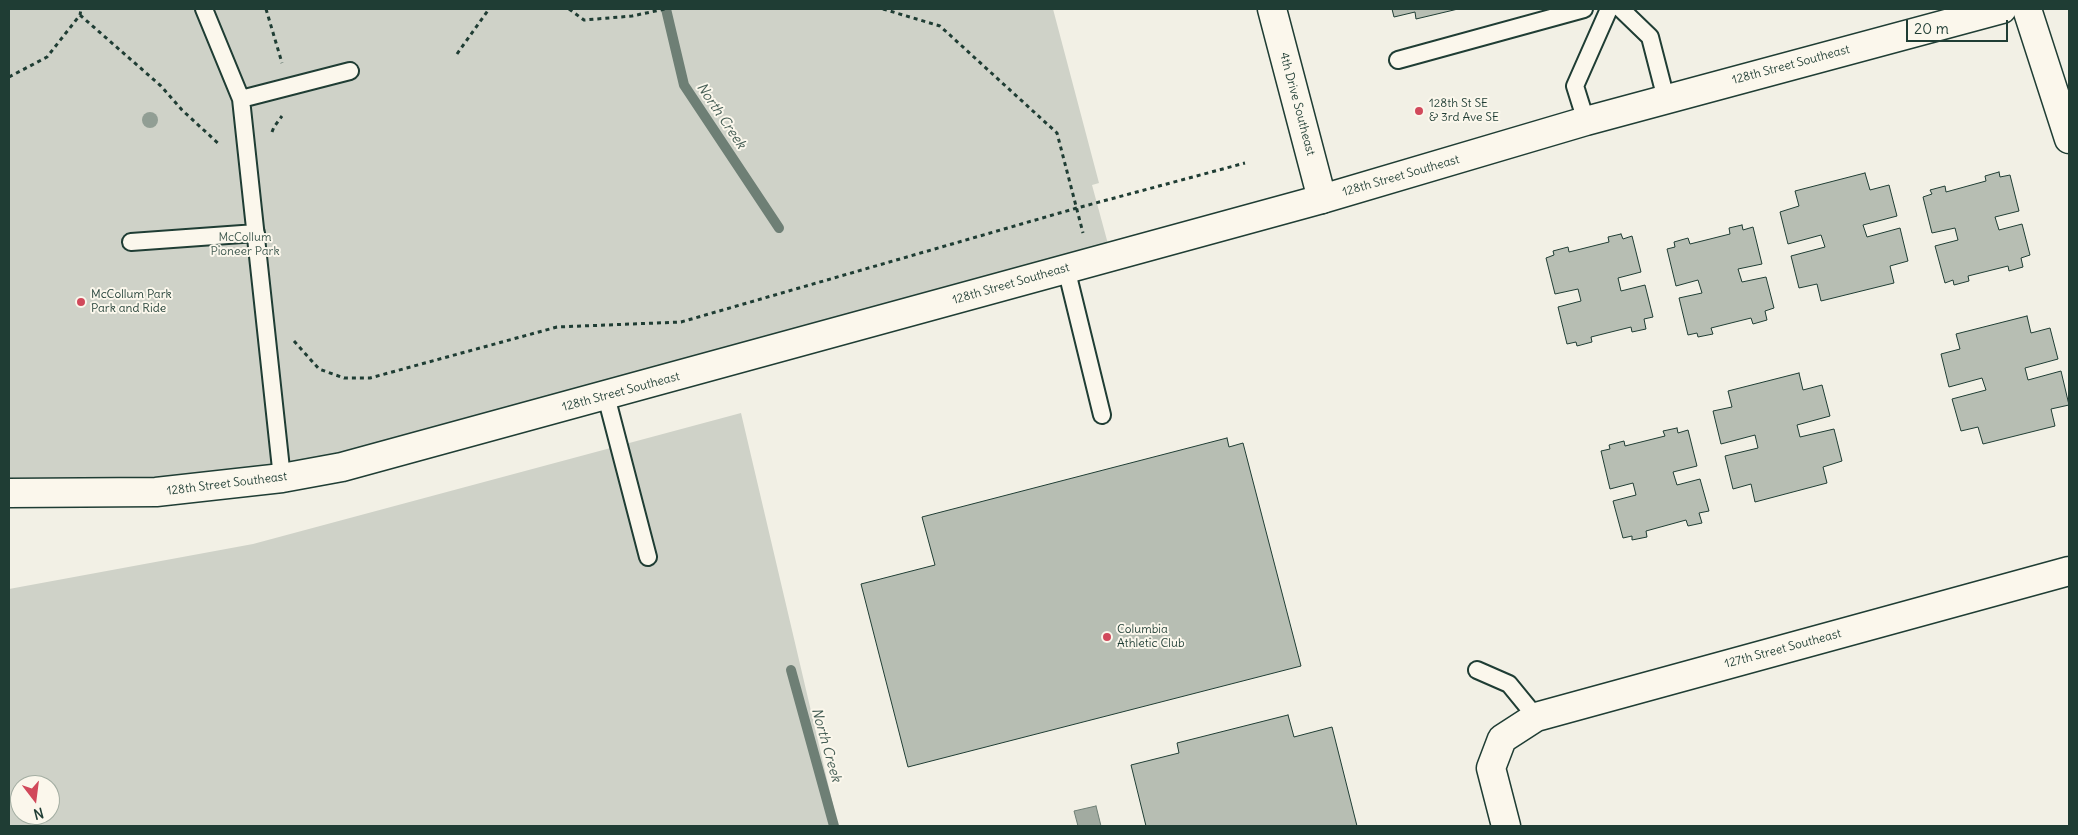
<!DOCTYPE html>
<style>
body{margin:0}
#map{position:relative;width:2078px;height:835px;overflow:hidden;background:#f2f0e5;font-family:Delius,sans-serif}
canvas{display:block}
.frame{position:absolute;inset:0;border:10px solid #1f3d34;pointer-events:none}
.north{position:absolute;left:10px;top:775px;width:50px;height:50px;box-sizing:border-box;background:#fbf7ec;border:1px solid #a3ada2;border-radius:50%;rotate:165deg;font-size:14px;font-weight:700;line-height:20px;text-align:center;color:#1f3d34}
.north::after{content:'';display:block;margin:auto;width:18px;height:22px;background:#d1495b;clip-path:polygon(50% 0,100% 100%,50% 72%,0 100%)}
.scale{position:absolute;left:1906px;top:20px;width:102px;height:22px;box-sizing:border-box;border:2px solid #1f3d34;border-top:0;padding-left:6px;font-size:15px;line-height:18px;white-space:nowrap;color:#1f3d34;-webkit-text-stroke:4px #fbf7ec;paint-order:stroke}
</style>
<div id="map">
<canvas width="2078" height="835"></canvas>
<div class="frame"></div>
<div class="north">N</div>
<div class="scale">20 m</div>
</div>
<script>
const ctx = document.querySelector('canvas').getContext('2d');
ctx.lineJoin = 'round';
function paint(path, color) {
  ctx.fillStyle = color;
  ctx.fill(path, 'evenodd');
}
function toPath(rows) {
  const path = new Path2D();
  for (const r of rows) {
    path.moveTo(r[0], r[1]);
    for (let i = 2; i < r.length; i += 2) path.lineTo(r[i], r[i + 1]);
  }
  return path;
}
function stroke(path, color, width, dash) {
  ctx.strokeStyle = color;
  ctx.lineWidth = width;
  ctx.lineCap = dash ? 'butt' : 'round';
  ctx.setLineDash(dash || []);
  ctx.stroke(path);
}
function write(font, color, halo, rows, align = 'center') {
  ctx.font = font + ' Delius,sans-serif';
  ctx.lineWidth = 4;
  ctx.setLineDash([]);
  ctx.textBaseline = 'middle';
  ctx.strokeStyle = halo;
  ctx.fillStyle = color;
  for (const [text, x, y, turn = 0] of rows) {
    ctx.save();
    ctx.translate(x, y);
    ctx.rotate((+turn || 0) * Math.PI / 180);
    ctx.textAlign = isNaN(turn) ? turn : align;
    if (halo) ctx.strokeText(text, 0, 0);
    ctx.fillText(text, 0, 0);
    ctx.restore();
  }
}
paint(toPath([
 [9,9,1053,9,1099,183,1092,185,1111,255,342,467,9,492],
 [741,413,838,826,9,826,9,589,253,544],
 [20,785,50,785,50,815,20,815]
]), '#cfd2c8');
const water = toPath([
 [1096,806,1101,826,1078,826,1074,811,1096,806]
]);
paint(water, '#a2aba1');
stroke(water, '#6e7f75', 1);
stroke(toPath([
 [666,9,684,85,779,228],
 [791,670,834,826]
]), '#6e7f75', 10);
const building = toPath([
 [1392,9,1458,9,1416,19,1415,12,1394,17,1392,9],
 [1999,172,2000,177,2010,175,2019,211,1995,217,1999,230,2022,224,2030,255,2021,258,2023,267,2009,271,2008,266,1968,276,1969,281,1954,285,1953,280,1945,283,1935,246,1958,240,1955,228,1932,233,1923,197,1932,194,1930,190,1945,186,1946,192,1986,181,1985,176,1999,172],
 [1865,173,1870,190,1889,185,1897,216,1863,225,1867,237,1900,228,1908,261,1890,266,1894,283,1821,301,1817,284,1799,288,1791,256,1825,247,1821,235,1788,244,1780,212,1799,206,1795,191,1865,173],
 [1742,225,1743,230,1753,227,1762,264,1738,269,1742,282,1766,277,1774,308,1765,311,1767,320,1753,324,1751,318,1711,328,1713,334,1698,337,1697,333,1688,335,1679,298,1702,293,1698,280,1676,286,1667,249,1675,247,1674,242,1688,238,1690,244,1730,234,1729,228,1742,225],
 [1621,234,1623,239,1632,236,1641,272,1618,278,1621,291,1645,285,1653,317,1644,319,1646,329,1632,332,1631,327,1591,337,1592,342,1577,346,1576,342,1567,344,1558,307,1581,301,1578,289,1555,294,1546,258,1554,255,1553,251,1568,247,1569,252,1609,242,1608,237,1621,234],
 [2027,316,2031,333,2050,328,2058,359,2025,368,2028,380,2061,371,2069,405,2051,409,2055,426,1983,444,1978,427,1961,431,1952,399,1986,390,1982,378,1949,387,1941,354,1960,349,1956,334,2027,316],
 [1799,373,1803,390,1822,385,1830,416,1797,425,1800,437,1834,429,1842,461,1823,467,1827,483,1755,502,1751,484,1733,489,1725,456,1758,448,1755,435,1721,444,1713,411,1732,407,1728,391,1799,373],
 [1677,428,1678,433,1688,430,1697,466,1673,472,1677,485,1700,479,1709,511,1699,513,1702,523,1688,526,1686,520,1646,531,1647,537,1632,540,1632,536,1623,538,1613,501,1636,495,1633,483,1610,489,1601,451,1610,449,1609,445,1624,441,1625,446,1665,436,1663,431,1677,428],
 [1227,438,1229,447,1243,443,1301,666,908,767,861,584,935,565,922,517,1227,438],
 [1288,715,1294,737,1332,727,1357,826,1146,826,1131,765,1179,753,1177,743,1288,715]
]);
paint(building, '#b7beb3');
stroke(building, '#1f3d34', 1);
const service = toPath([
 [204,9,241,99,282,478],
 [1621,9,1650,37,1666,99],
 [1398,60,1584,9],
 [241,99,350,71],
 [1586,121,1575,86,1609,9],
 [131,242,256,233],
 [1066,268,1102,415],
 [606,396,648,557],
 [1477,670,1509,684,1536,717]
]);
const minor = toPath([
 [1272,9,1322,199],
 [1506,826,1491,768,1502,739,1536,717,2069,571]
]);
const tertiary = toPath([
 [2027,9,2069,139]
]);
const primary = toPath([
 [9,493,156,492,282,478,342,467,1322,199,1586,121,2002,9]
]);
stroke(service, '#1f3d34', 20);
stroke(minor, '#1f3d34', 31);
stroke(tertiary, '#1f3d34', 31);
stroke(primary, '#1f3d34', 31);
stroke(toPath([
 [266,9,282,63],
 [569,9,584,20,632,16,665,9],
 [883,9,940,26,1057,133,1083,233],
 [80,15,161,86,182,110,220,145],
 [457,54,489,9],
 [9,77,47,57,80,15,81,9],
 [272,132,274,127,282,116],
 [294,341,319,369,344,378,370,378,557,327,681,322,1077,208,1245,163]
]), '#1f3d34', 3, [4, 4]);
stroke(service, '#fbf7ec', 16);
stroke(minor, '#fbf7ec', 28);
stroke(tertiary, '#fbf7ec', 28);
stroke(primary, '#fbf7ec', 28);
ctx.fillStyle = '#919e94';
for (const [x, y] of [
 [150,120]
]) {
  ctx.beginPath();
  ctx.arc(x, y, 8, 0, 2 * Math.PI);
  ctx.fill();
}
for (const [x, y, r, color] of [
 [1419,111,5,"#d1495b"],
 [81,302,5,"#d1495b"],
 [1107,637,5,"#d1495b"]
]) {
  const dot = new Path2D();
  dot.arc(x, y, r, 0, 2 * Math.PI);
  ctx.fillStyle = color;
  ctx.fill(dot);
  stroke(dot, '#fbf7ec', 2);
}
write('12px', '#1f3d34', '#fbf7ec', [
 ["128th Street Southeast",1791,65,-15],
 ["4th Drive Southeast",1297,104,75],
 ["128th Street Southeast",1401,176,-16],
 ["128th Street Southeast",1011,284,-16],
 ["128th Street Southeast",621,392,-15],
 ["128th Street Southeast",227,484,-7],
 ["127th Street Southeast",1783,649,-15]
]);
write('12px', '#1f3d34', '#fbf7ec', [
 ["128th St SE",1429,104],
 ["& 3rd Ave SE",1429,118],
 ["McCollum Park",91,295],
 ["Park and Ride",91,309],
 ["Columbia",1117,630],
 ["Athletic Club",1117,644]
], 'left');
write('12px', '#425b52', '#fbf7ec', [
 ["McCollum",245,238],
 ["Pioneer Park",245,252]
]);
write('italic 14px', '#465e55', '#fbf7ec', [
 ["North Creek",721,116,56],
 ["North Creek",826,745,74]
]);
</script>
